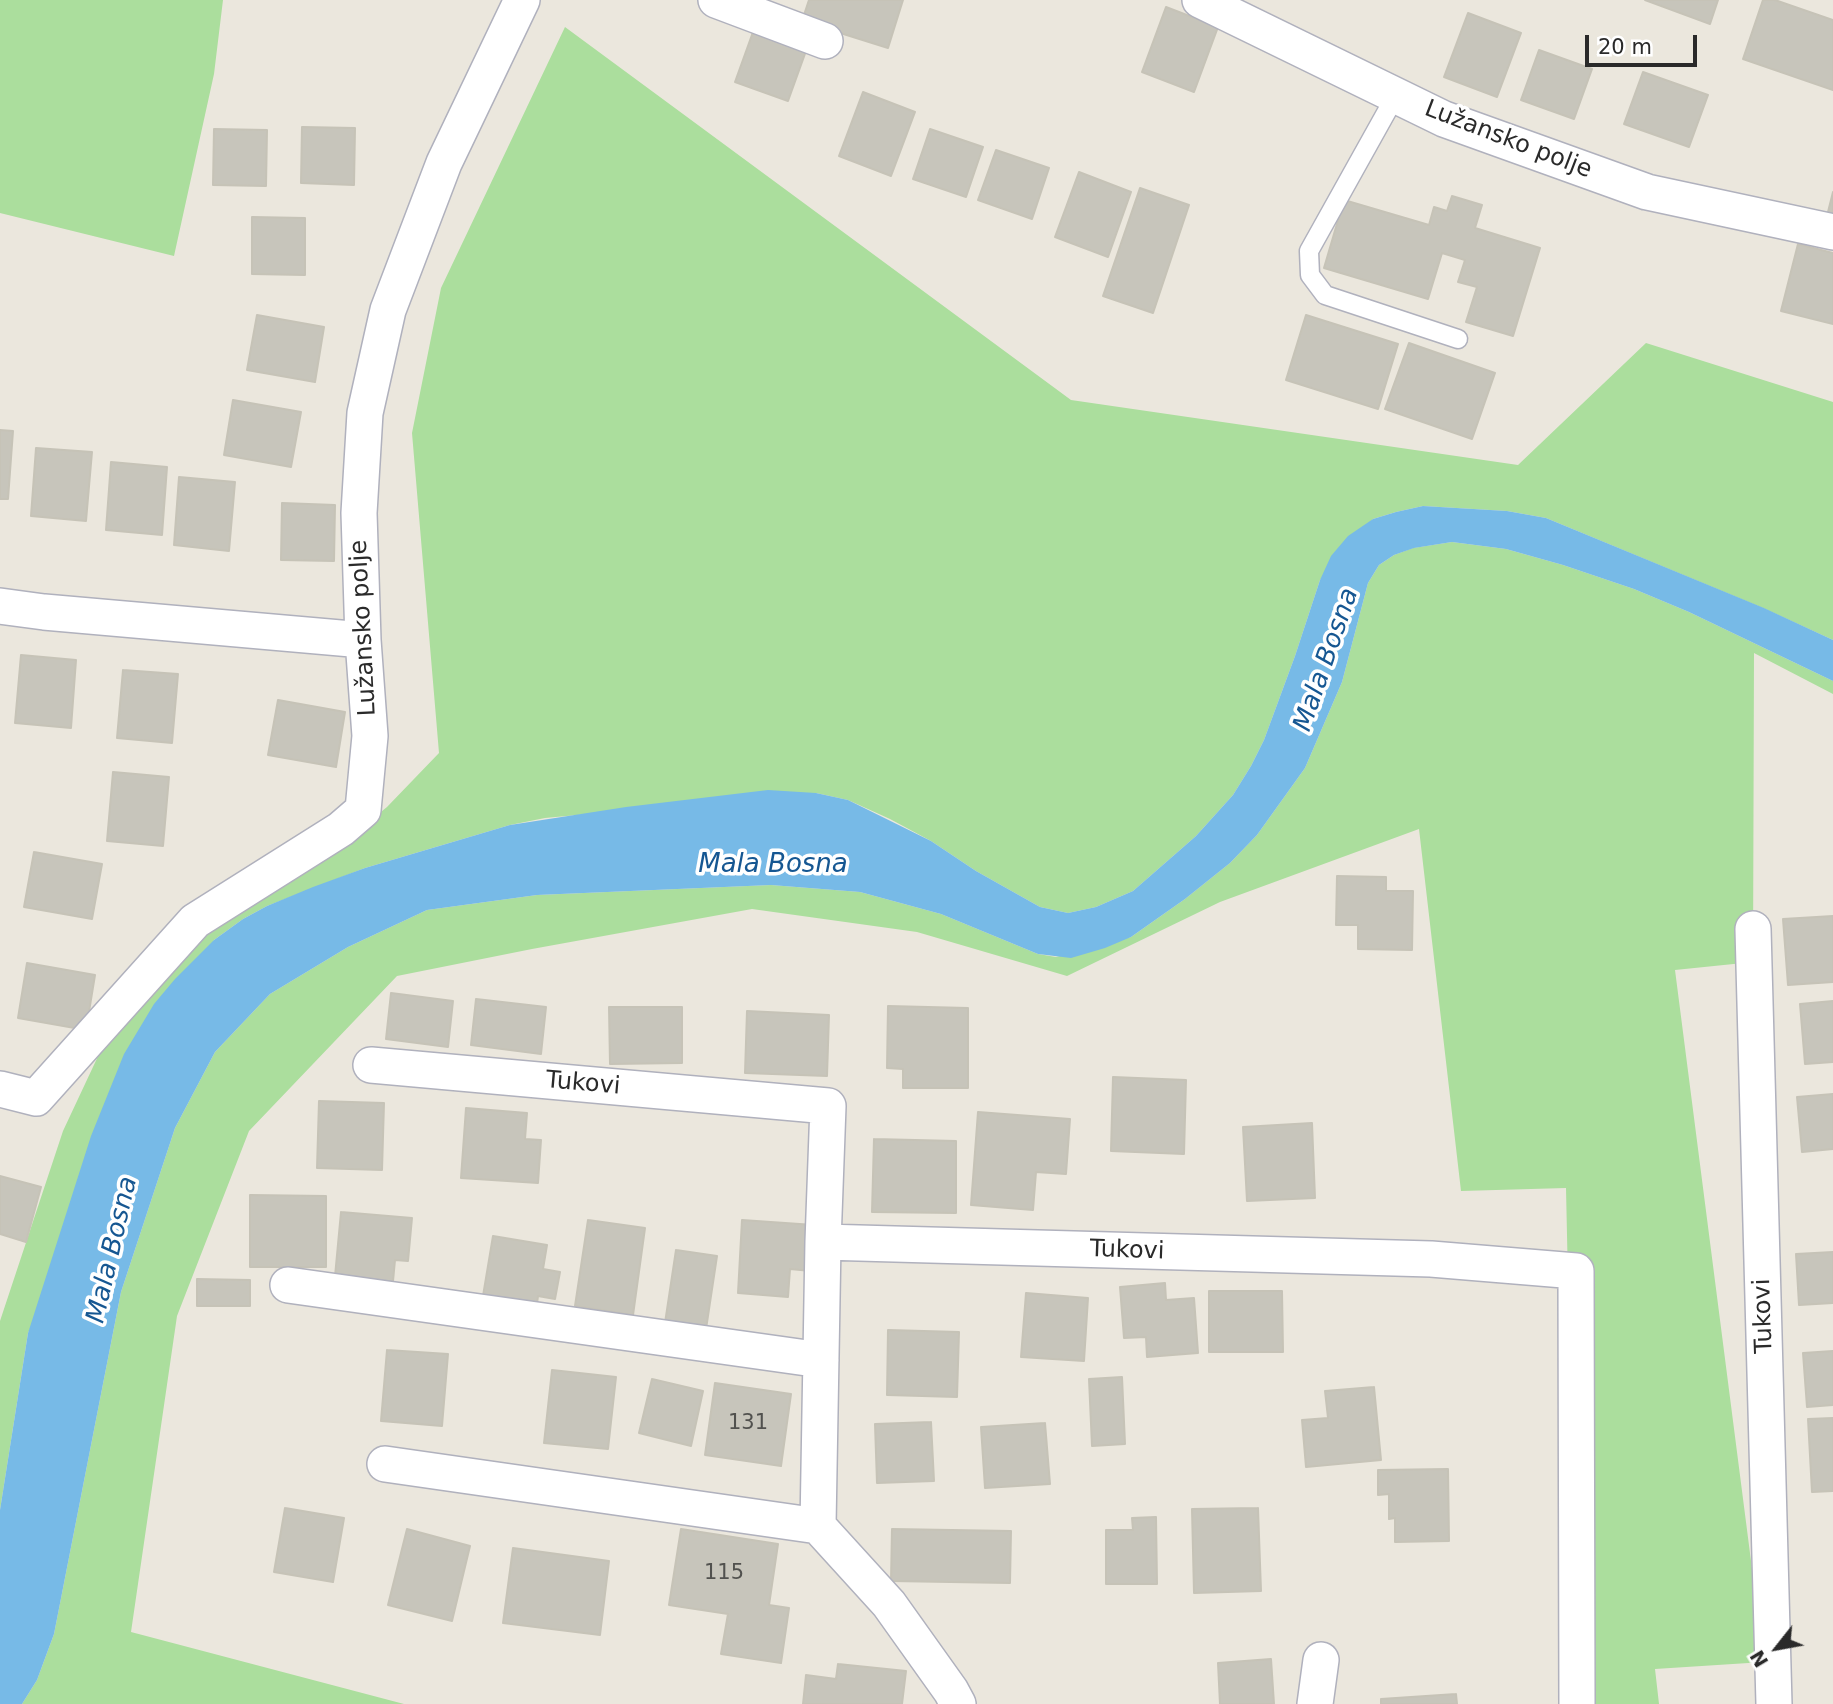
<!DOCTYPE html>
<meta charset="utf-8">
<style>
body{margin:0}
#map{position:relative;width:1833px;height:1704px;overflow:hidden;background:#ebe7dd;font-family:"DejaVu Sans",sans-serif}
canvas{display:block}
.north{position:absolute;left:1742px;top:1613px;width:70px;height:70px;-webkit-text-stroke:5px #fff;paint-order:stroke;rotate:239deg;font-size:19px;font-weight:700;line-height:28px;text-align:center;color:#2a2a2a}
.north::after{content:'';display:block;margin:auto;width:24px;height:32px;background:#2a2a2a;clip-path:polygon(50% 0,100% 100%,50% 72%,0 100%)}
.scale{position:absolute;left:1585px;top:35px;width:112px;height:32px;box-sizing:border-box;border:4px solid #2a2a2a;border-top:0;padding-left:9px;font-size:21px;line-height:24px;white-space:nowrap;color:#2a2a2a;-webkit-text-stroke:5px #fff;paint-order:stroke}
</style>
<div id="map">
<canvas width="1833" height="1704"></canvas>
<div class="north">N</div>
<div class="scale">20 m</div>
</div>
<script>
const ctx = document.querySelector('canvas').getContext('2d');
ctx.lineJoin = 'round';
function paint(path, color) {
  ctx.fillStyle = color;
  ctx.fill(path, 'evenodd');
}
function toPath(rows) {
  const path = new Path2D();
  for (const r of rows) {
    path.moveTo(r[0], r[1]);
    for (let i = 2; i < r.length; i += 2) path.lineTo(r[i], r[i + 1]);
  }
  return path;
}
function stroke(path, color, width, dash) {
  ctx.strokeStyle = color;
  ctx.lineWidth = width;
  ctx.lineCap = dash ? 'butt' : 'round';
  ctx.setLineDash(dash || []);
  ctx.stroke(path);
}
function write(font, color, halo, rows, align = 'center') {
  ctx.font = font + ' "DejaVu Sans",sans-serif';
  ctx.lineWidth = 7;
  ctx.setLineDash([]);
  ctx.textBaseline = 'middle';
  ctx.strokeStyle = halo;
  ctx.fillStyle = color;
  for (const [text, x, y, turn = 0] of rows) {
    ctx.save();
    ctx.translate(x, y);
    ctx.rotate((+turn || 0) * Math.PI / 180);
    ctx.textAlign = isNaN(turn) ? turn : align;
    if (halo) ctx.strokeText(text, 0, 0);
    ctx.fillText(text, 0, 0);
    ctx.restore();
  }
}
paint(toPath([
 [0,0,223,0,214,74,174,256,0,213],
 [565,27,1071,400,1518,465,1646,343,1833,402,1833,640,1763,608,1546,518,1507,511,1423,506,1396,512,1373,519,1320,580,1295,656,1264,740,1251,766,1233,795,1196,836,1133,891,1096,907,1068,913,1040,907,976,871,931,841,890,819,848,800,816,793,545,818,510,825,365,868,267,906,243,919,214,940,28,1333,0,1510,0,1321,63,1131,100,1052,206,930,340,845,387,807,439,753,412,433,441,288],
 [1452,542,1506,549,1563,565,1634,589,1689,612,1833,681,1833,694,1754,653,1753,962,1675,970,1764,1662,1655,1669,1659,1704,1577,1704,1566,1188,1461,1191,1419,829,1220,902,1067,976,917,932,752,909,532,949,397,976,249,1131,177,1316,131,1632,404,1704,22,1704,37,1680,54,1634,121,1292,175,1128,215,1052,270,994,348,947,427,910,537,895,771,885,860,892,941,914,1038,954,1056,957,1131,937,1185,899,1230,863,1257,835,1305,768,1342,682,1368,583,1379,565,1394,555,1413,548]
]), '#abde9d');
paint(toPath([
 [1423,506,1507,511,1546,518,1764,608,1833,640,1833,681,1689,612,1634,589,1563,565,1506,549,1452,542,1414,548,1394,555,1379,565,1368,583,1342,682,1305,768,1257,835,1230,863,1185,899,1131,937,1105,948,1071,958,1038,954,941,914,860,892,771,885,537,895,427,910,348,947,270,994,215,1052,175,1128,121,1292,54,1634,37,1680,22,1704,0,1704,0,1510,28,1333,91,1136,124,1054,154,1004,175,979,214,940,243,919,267,906,313,887,365,868,510,825,626,807,768,790,816,793,848,800,931,841,976,871,1040,907,1068,913,1096,907,1133,891,1196,836,1233,795,1251,766,1264,740,1295,656,1320,580,1331,556,1348,536,1373,519,1396,512]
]), '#77bae7');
const building = toPath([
 [809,0,903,0,888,48,802,21,809,0],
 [1645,0,1718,0,1710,24,1645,0],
 [1763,0,1775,0,1833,20,1833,90,1743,59,1763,0],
 [1166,7,1218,27,1194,92,1142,72,1166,7],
 [1468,13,1521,33,1497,97,1444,77,1468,13],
 [753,32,806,51,788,101,735,82,753,32],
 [1539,50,1592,69,1574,119,1521,100,1539,50],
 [1643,72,1708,95,1689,147,1624,124,1643,72],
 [863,92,915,112,891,176,839,156,863,92],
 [302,127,355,128,354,185,301,183,302,127],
 [214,129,267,130,266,186,213,185,214,129],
 [930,129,983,147,966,197,913,179,930,129],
 [996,150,1049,168,1032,219,978,200,996,150],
 [1079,172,1131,192,1108,257,1055,237,1079,172],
 [1140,188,1189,205,1153,313,1103,296,1140,188],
 [1833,192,1833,213,1828,212,1833,192],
 [1452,196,1482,205,1475,228,1540,248,1513,336,1466,322,1477,287,1458,282,1465,260,1442,253,1428,299,1324,268,1344,200,1429,225,1434,207,1447,211,1452,196],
 [252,217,305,218,305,275,252,274,252,217],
 [1798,244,1833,253,1833,324,1781,311,1798,244],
 [257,315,324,327,315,382,247,370,257,315],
 [1306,315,1398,344,1378,409,1286,380,1306,315],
 [1409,343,1495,373,1472,439,1385,409,1409,343],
 [233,400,301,412,291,467,224,455,233,400],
 [0,430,13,431,8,499,0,499,0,430],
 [36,448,92,452,86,521,31,516,36,448],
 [111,462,167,467,162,535,106,530,111,462],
 [179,477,235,482,229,551,174,545,179,477],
 [282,503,335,505,334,561,281,560,282,503],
 [21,655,76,660,71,728,15,723,21,655],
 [123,670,178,674,172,743,117,738,123,670],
 [278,700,345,712,336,767,268,755,278,700],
 [113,772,169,777,163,846,107,841,113,772],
 [34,852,102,864,92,919,24,907,34,852],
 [1337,876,1386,877,1386,891,1413,891,1412,950,1358,949,1358,925,1336,925,1337,876],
 [1833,916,1833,982,1788,985,1783,919,1833,916],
 [27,963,95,975,86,1030,18,1018,27,963],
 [391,993,453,1001,448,1047,386,1039,391,993],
 [476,999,546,1007,541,1054,471,1045,476,999],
 [1833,1001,1833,1062,1805,1064,1800,1004,1833,1001],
 [888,1006,968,1008,968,1088,903,1088,903,1069,887,1068,888,1006],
 [609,1007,682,1007,682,1063,610,1064,609,1007],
 [747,1011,829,1015,827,1076,745,1073,747,1011],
 [1113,1077,1186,1080,1184,1154,1111,1151,1113,1077],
 [1833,1094,1833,1149,1802,1152,1797,1097,1833,1094],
 [319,1101,384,1103,382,1170,317,1168,319,1101],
 [466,1108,527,1113,525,1139,541,1140,538,1183,461,1178,466,1108],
 [978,1112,1070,1119,1066,1174,1036,1172,1033,1210,971,1205,978,1112],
 [1312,1123,1315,1198,1247,1201,1243,1127,1312,1123],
 [874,1139,956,1141,956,1213,872,1212,874,1139],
 [0,1176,41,1187,26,1242,0,1234,0,1176],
 [250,1195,326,1196,326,1267,250,1267,250,1195],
 [341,1212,412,1218,408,1261,395,1260,392,1292,334,1287,341,1212],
 [588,1220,645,1228,633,1315,575,1306,588,1220],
 [742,1220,814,1225,811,1271,790,1269,788,1297,738,1293,742,1220],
 [493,1236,547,1245,543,1269,560,1272,555,1299,538,1296,536,1311,482,1302,493,1236],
 [676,1250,717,1256,706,1329,665,1323,676,1250],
 [1833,1252,1833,1303,1799,1305,1796,1254,1833,1252],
 [197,1279,250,1280,250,1306,197,1306,197,1279],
 [1165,1283,1166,1300,1194,1298,1198,1353,1147,1357,1146,1337,1124,1338,1120,1287,1165,1283],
 [1209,1291,1282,1291,1283,1352,1209,1352,1209,1291],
 [1026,1293,1088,1298,1084,1361,1021,1357,1026,1293],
 [888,1330,959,1332,957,1397,887,1395,888,1330],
 [387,1350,448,1354,442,1426,381,1421,387,1350],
 [1833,1351,1833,1405,1807,1407,1803,1353,1833,1351],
 [552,1370,616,1377,608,1449,544,1443,552,1370],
 [1122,1377,1125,1444,1092,1446,1089,1379,1122,1377],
 [652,1379,703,1391,691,1446,639,1433,652,1379],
 [715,1383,791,1394,781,1466,705,1455,715,1383],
 [1374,1387,1381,1460,1306,1467,1302,1420,1328,1418,1325,1391,1374,1387],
 [1833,1418,1833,1491,1812,1492,1808,1419,1833,1418],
 [931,1422,934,1481,877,1483,875,1424,931,1422],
 [1045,1423,1050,1484,985,1488,981,1427,1045,1423],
 [1448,1469,1449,1541,1395,1542,1395,1518,1389,1519,1389,1494,1378,1495,1378,1470,1448,1469],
 [285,1508,344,1518,333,1582,274,1572,285,1508],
 [1258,1508,1261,1591,1194,1593,1192,1509,1258,1508],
 [1156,1517,1157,1584,1106,1584,1106,1530,1133,1530,1132,1518,1156,1517],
 [407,1529,470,1546,452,1621,388,1605,407,1529],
 [681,1529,778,1544,769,1605,789,1608,781,1663,721,1654,728,1614,669,1605,681,1529],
 [892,1529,1011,1531,1010,1583,891,1581,892,1529],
 [513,1548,609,1561,600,1635,503,1623,513,1548],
 [1271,1659,1274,1704,1220,1704,1218,1663,1271,1659],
 [838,1664,906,1671,902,1704,803,1704,806,1675,836,1679,838,1664],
 [1456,1694,1457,1704,1381,1704,1381,1699,1456,1694]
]);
paint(building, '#c7c5bb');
stroke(building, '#c6c3b7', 2);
const service = toPath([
 [1396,95,1309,251,1310,275,1325,295,1458,339]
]);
const minor = toPath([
 [716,0,825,41],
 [1200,0,1444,119,1647,192,1833,232],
 [0,606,44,612,363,640],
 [1753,929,1774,1704],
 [371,1065,828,1106,823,1242,818,1526,889,1604,951,1691,958,1704],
 [0,1089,36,1098,195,921,341,829,363,810,370,736,363,640,359,513,365,413,388,310,444,163,522,0],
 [823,1242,1431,1259,1576,1271,1577,1704],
 [288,1285,821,1360],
 [385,1464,818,1526],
 [1315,1704,1321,1660]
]);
stroke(service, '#b0b1bd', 21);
stroke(minor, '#b0b1bd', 38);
stroke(service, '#fff', 18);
stroke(minor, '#fff', 35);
write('21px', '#51514e', null, [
 ["131",748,1424],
 ["115",724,1574]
]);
write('24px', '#2a2a2a', '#fff', [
 ["Lužansko polje",1508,140,21],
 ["Lužansko polje",364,628,-93],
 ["Tukovi",583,1084,5],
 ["Tukovi",1127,1251,2],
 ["Tukovi",1764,1316,-92]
]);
write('italic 26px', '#165792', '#fff', [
 ["Mala Bosna",1327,660,-71],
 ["Mala Bosna",773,865],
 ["Mala Bosna",113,1250,-77]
]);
</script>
